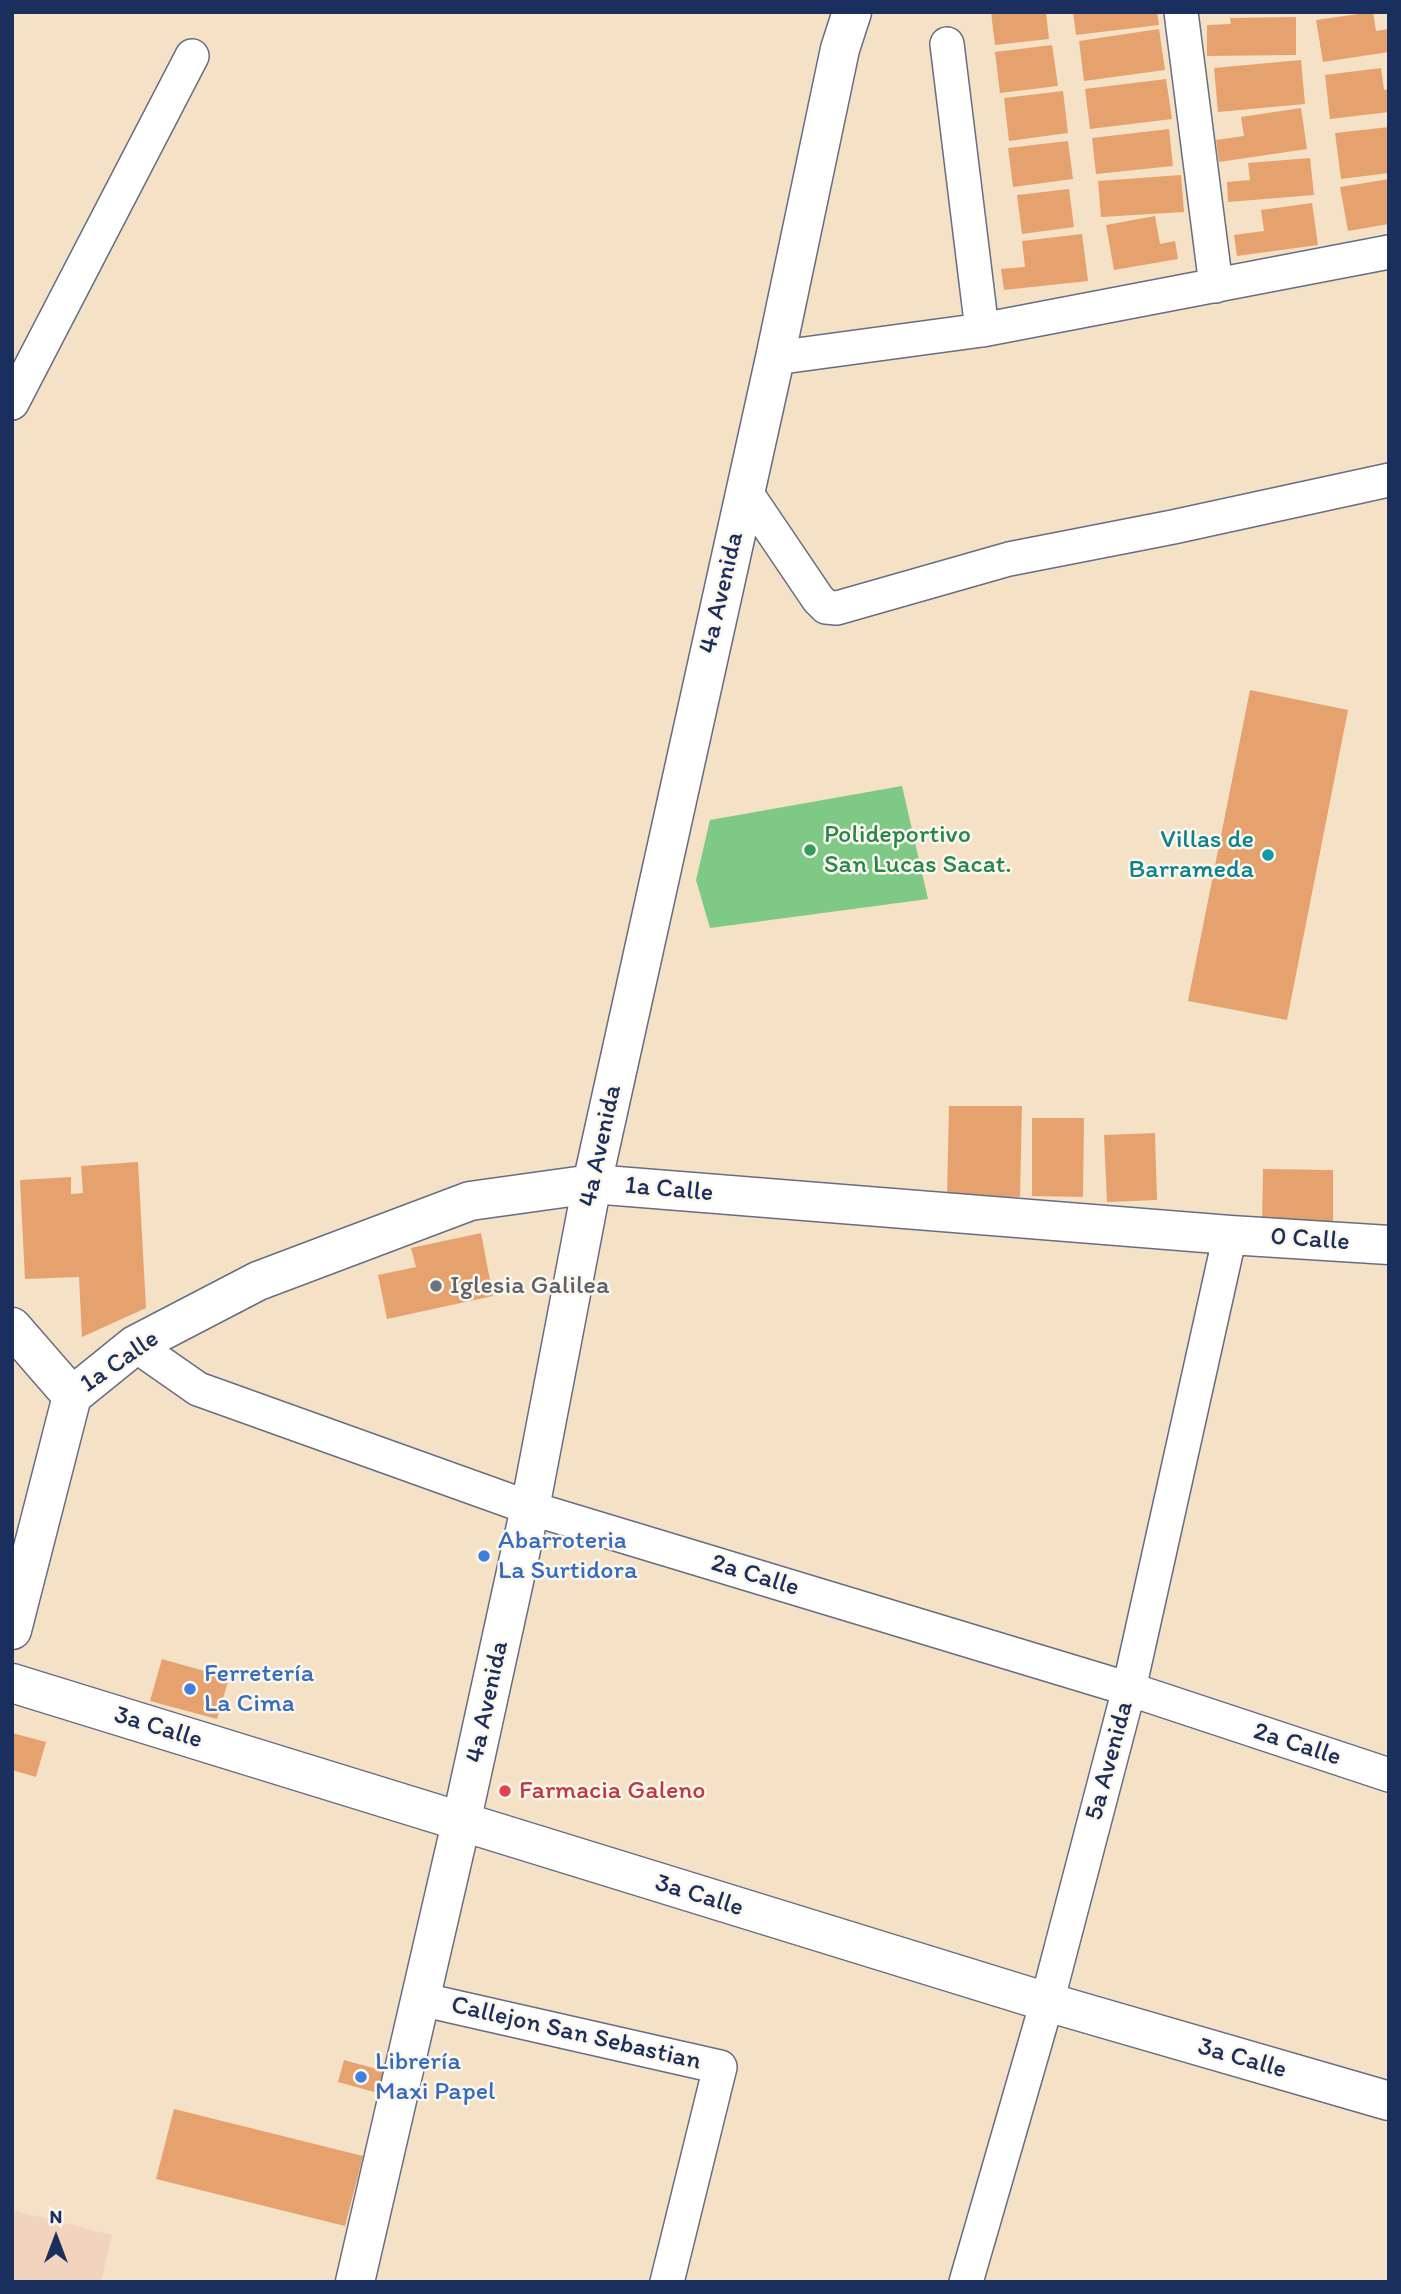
<!DOCTYPE html>
<meta charset="utf-8">
<style>
body{margin:0}
#map{position:relative;width:1401px;height:2294px;overflow:hidden;background:#f5e1c5;font-family:Itim,sans-serif}
canvas{display:block}
.frame{position:absolute;inset:0;border:14px solid #1b2f5e;pointer-events:none}
.north{position:absolute;left:21px;top:2203px;width:70px;height:70px;-webkit-text-stroke:5px #fbf7ec;paint-order:stroke;rotate:0deg;font-size:19px;font-weight:700;line-height:28px;text-align:center;color:#1b2f5e}
.north::after{content:'';display:block;margin:auto;width:24px;height:32px;background:#1b2f5e;clip-path:polygon(50% 0,100% 100%,50% 72%,0 100%)}
</style>
<div id="map">
<canvas width="1401" height="2294"></canvas>
<div class="frame"></div>
<div class="north">N</div>
</div>
<script>
const ctx = document.querySelector('canvas').getContext('2d');
ctx.lineJoin = 'round';
function paint(path, color) {
  ctx.fillStyle = color;
  ctx.fill(path, 'evenodd');
}
function toPath(rows) {
  const path = new Path2D();
  for (const r of rows) {
    path.moveTo(r[0], r[1]);
    for (let i = 2; i < r.length; i += 2) path.lineTo(r[i], r[i + 1]);
  }
  return path;
}
function stroke(path, color, width, dash) {
  ctx.strokeStyle = color;
  ctx.lineWidth = width;
  ctx.lineCap = dash ? 'butt' : 'round';
  ctx.setLineDash(dash || []);
  ctx.stroke(path);
}
function write(font, color, halo, rows, align = 'center') {
  ctx.font = font + ' Itim,sans-serif';
  ctx.lineWidth = 5;
  ctx.setLineDash([]);
  ctx.textBaseline = 'middle';
  ctx.strokeStyle = halo;
  ctx.fillStyle = color;
  for (const [text, x, y, turn = 0] of rows) {
    ctx.save();
    ctx.translate(x, y);
    ctx.rotate((+turn || 0) * Math.PI / 180);
    ctx.textAlign = isNaN(turn) ? turn : align;
    if (halo) ctx.strokeText(text, 0, 0);
    ctx.fillText(text, 0, 0);
    ctx.restore();
  }
}
paint(toPath([
 [12,2210,112,2235,101,2282,12,2282]
]), '#f2d4be');
paint(toPath([
 [902,786,928,899,710,928,696,880,710,820]
]), '#7ec986');
paint(toPath([
 [991,12,1046,12,1049,39,995,45],
 [1073,12,1157,12,1159,25,1076,35],
 [1373,12,1376,31,1389,29,1389,52,1323,62,1316,20],
 [1296,17,1296,55,1207,56,1207,25,1231,24,1230,18],
 [1159,29,1165,70,1084,81,1079,41],
 [1052,45,1058,86,1000,93,995,52],
 [1301,60,1305,104,1218,112,1214,68],
 [1381,68,1384,90,1389,89,1389,112,1330,119,1325,75],
 [1166,79,1172,119,1090,129,1085,89],
 [1063,91,1068,133,1009,141,1004,98],
 [1301,108,1307,149,1219,162,1216,140,1244,136,1241,117],
 [1389,127,1389,173,1341,179,1335,133],
 [1169,129,1173,166,1096,174,1092,138],
 [1068,141,1073,179,1013,187,1008,148],
 [1310,158,1314,195,1228,202,1227,182,1250,180,1248,163],
 [1181,175,1184,212,1101,217,1098,181],
 [1389,179,1389,224,1348,231,1340,187],
 [1069,189,1074,227,1022,234,1017,195],
 [1312,203,1318,245,1237,256,1234,235,1264,231,1261,210],
 [1155,216,1160,244,1175,241,1178,259,1114,270,1106,225],
 [1082,234,1088,281,1004,290,1001,269,1025,267,1022,241],
 [1250,690,1348,710,1287,1020,1188,1001],
 [949,1106,1022,1106,1020,1197,947,1196],
 [1032,1118,1084,1118,1083,1197,1032,1196],
 [1155,1133,1157,1200,1107,1202,1104,1135],
 [138,1162,146,1308,82,1337,79,1277,25,1279,20,1180,71,1177,71,1194,83,1193,81,1166],
 [1263,1169,1333,1170,1333,1229,1262,1228],
 [481,1233,493,1296,387,1319,378,1275,416,1267,411,1248],
 [162,1659,229,1678,217,1719,150,1701],
 [12,1733,46,1742,36,1777,12,1770],
 [344,2060,384,2071,378,2093,338,2082],
 [174,2109,363,2156,345,2226,156,2179]
]), '#e5a26f');
const minor = toPath([
 [1181,12,1216,286],
 [947,44,982,330],
 [775,358,982,330,1389,252],
 [12,403,192,56],
 [745,491,818,599,826,607,837,608,1009,559,1173,527,1389,480],
 [135,1345,198,1389,530,1508,1129,1689,1389,1775],
 [420,1999,720,2067,667,2282],
 [966,2282,1047,2002,1129,1689,1230,1235]
]);
const tertiary = toPath([
 [12,1327,72,1396],
 [72,1396,135,1345,258,1281,470,1201,592,1184,1230,1235,1389,1245],
 [12,1630,72,1396],
 [12,1683,1047,2002,1389,2101],
 [355,2282,461,1823,530,1508,592,1184,775,358,840,49,852,12]
]);
stroke(minor, '#676d82', 36);
stroke(tertiary, '#676d82', 41);
stroke(minor, '#fff', 33);
stroke(tertiary, '#fff', 38);
for (const [x, y, r, color] of [
 [810,850,7,"#2e9e5b"],
 [1268,855,7,"#0f9aa8"],
 [436,1286,7,"#6b7280"],
 [484,1556,7,"#3f7fe0"],
 [190,1689,7,"#3f7fe0"],
 [505,1791,7,"#e0444e"],
 [361,2077,7,"#3f7fe0"]
]) {
  const dot = new Path2D();
  dot.arc(x, y, r, 0, 2 * Math.PI);
  ctx.fillStyle = color;
  ctx.fill(dot);
  stroke(dot, '#fbf7ec', 2.5);
}
write('26px', '#1b2f5e', '#fbf7ec', [
 ["4a Avenida",722,593,-77],
 ["4a Avenida",601,1146,-78],
 ["1a Calle",669,1190,5],
 ["0 Calle",1310,1240,4],
 ["1a Calle",120,1362,-35],
 ["2a Calle",755,1576,17],
 ["4a Avenida",488,1702,-78],
 ["3a Calle",158,1728,17],
 ["2a Calle",1297,1745,18],
 ["5a Avenida",1110,1761,-75],
 ["3a Calle",699,1896,17],
 ["Callejon San Sebastian",576,2034,13],
 ["3a Calle",1242,2059,16]
]);
write('26px', '#27864d', '#fbf7ec', [
 ["Polideportivo",824,835],
 ["San Lucas Sacat.",824,865]
], 'left');
write('26px', '#0d838f', '#fbf7ec', [
 ["Villas de",1254,840],
 ["Barrameda",1254,870]
], 'right');
write('26px', '#5b616d', '#fbf7ec', [
 ["Iglesia Galilea",450,1286]
], 'left');
write('26px', '#366cbe', '#fbf7ec', [
 ["Abarroteria",498,1541],
 ["La Surtidora",498,1571],
 ["Ferretería",204,1674],
 ["La Cima",204,1704],
 ["Librería",375,2062],
 ["Maxi Papel",375,2092]
], 'left');
write('26px', '#be3a42', '#fbf7ec', [
 ["Farmacia Galeno",519,1791]
], 'left');
</script>
